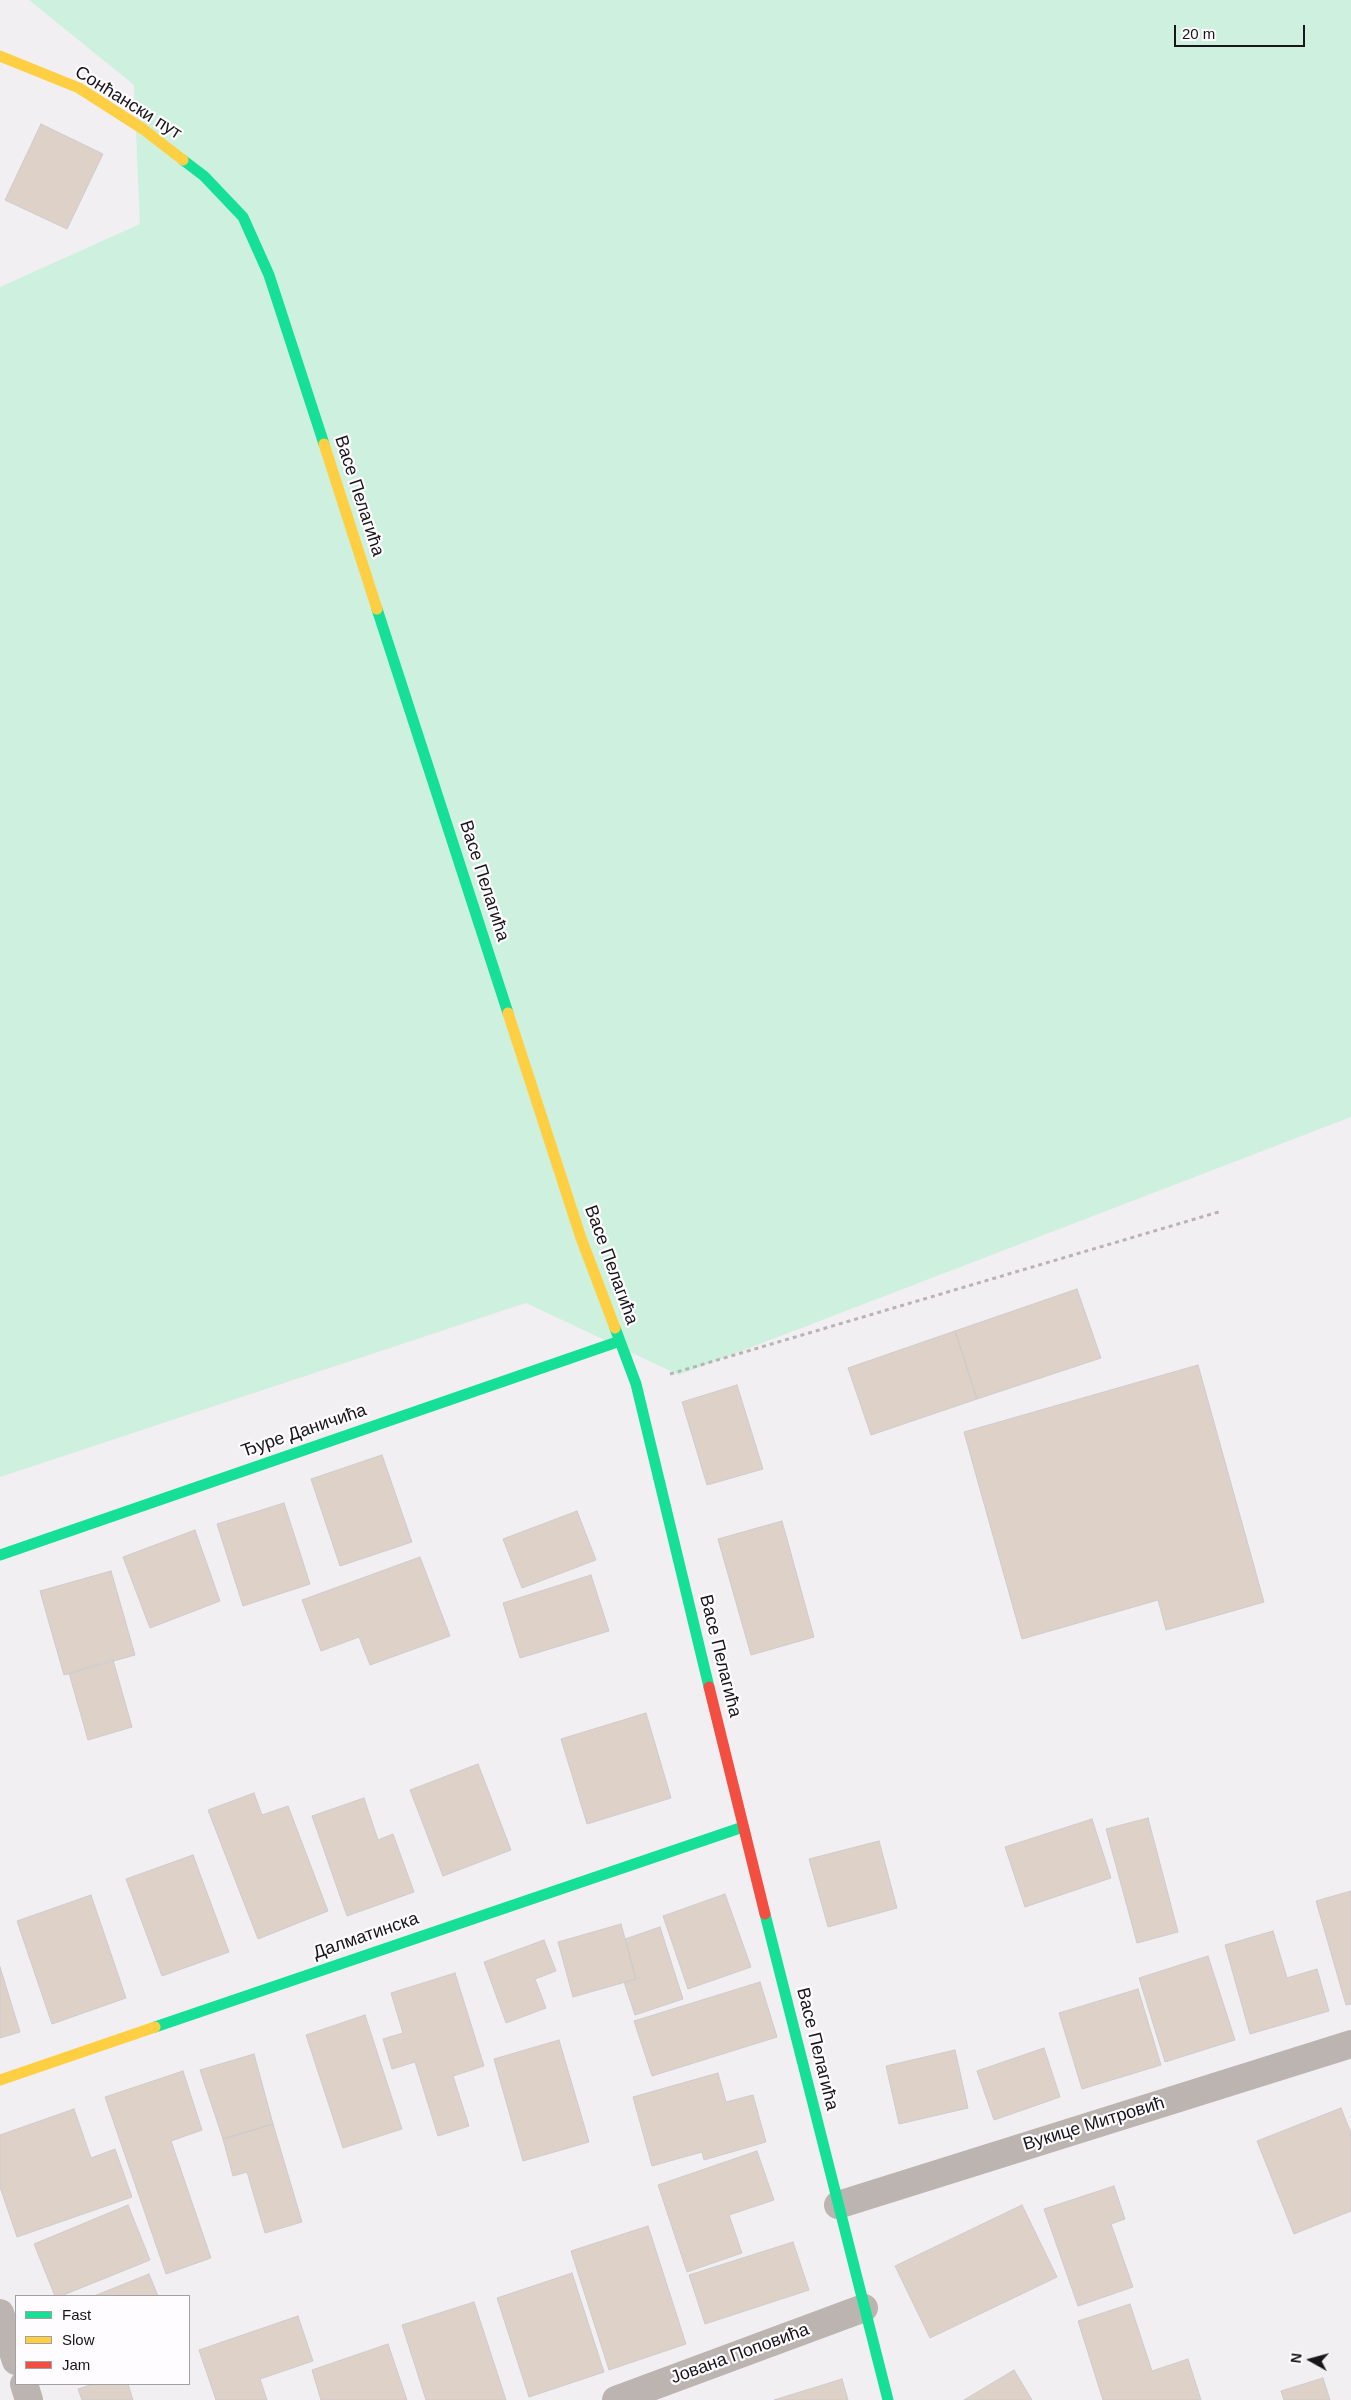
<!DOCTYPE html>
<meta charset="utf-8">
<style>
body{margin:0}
#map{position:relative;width:1351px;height:2400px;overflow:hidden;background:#f2eff3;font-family:Arial,sans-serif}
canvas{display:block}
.legend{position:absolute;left:15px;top:2295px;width:175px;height:90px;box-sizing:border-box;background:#fffcff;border:1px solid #a3a0a3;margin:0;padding:6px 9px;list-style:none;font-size:15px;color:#181618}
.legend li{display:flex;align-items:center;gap:10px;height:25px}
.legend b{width:25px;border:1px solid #a3a0a3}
.north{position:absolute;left:1286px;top:2335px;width:50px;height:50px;-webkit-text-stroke:4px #fffcff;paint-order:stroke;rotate:277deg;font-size:14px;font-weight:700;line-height:20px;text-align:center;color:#181618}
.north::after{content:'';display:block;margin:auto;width:18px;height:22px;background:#181618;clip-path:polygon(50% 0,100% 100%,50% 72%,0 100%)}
.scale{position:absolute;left:1174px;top:25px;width:131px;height:22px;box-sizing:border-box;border:2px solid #181618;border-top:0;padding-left:6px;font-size:15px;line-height:18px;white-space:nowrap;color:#181618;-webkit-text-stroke:4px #fffcff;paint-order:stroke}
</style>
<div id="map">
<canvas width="1351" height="2400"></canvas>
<ul class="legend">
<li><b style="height:6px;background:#16e098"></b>Fast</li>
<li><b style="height:6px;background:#ffcf43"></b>Slow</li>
<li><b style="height:6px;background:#f24e42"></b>Jam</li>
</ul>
<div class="north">N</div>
<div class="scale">20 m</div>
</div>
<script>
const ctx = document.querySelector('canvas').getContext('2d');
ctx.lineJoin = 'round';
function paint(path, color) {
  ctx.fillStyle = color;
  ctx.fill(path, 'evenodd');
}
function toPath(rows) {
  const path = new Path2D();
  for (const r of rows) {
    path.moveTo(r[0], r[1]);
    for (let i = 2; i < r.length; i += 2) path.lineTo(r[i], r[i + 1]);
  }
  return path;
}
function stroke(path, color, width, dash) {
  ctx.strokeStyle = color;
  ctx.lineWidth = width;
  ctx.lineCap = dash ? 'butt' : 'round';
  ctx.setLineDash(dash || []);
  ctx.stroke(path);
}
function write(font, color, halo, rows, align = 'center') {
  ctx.font = font + ' Arial,sans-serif';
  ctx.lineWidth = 4.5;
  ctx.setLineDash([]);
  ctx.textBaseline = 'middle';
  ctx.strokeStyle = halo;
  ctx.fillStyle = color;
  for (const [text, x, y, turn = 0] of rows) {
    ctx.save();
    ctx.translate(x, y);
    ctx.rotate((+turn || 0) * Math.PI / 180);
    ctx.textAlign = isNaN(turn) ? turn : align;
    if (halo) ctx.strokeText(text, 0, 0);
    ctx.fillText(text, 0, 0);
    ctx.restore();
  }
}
paint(toPath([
 [29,0,1351,0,1351,1117,679,1375,526,1303,0,1477,0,287,140,224,134,85]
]), '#cdf1de');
const building = toPath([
 [41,124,103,154,67,229,5,200,41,124],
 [1077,1289,1101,1358,977,1399,955,1331,1077,1289],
 [955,1331,977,1399,871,1435,848,1368,955,1331],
 [1198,1365,1264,1602,1166,1630,1158,1600,1022,1639,964,1432,1198,1365],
 [737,1385,763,1469,707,1485,682,1402,737,1385],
 [382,1455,412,1542,340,1566,311,1479,382,1455],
 [284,1503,310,1584,243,1606,217,1524,284,1503],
 [577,1511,596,1560,522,1588,503,1539,577,1511],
 [782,1521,814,1637,751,1655,718,1539,782,1521],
 [195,1530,220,1601,150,1628,123,1557,195,1530],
 [420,1557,450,1636,370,1665,359,1637,321,1651,302,1600,420,1557],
 [111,1571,135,1655,64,1675,40,1591,111,1571],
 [591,1575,609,1631,520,1658,503,1603,591,1575],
 [113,1660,132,1727,88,1740,69,1673,113,1660],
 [646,1713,671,1798,587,1824,561,1739,646,1713],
 [478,1764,511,1850,443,1876,410,1790,478,1764],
 [254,1793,262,1815,288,1806,328,1911,258,1939,208,1810,254,1793],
 [364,1798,378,1840,393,1834,414,1892,347,1916,312,1816,364,1798],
 [1148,1818,1178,1932,1137,1943,1106,1829,1148,1818],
 [1092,1819,1111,1878,1025,1907,1005,1847,1092,1819],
 [879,1841,897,1908,828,1927,809,1859,879,1841],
 [193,1855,229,1952,162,1976,126,1879,193,1855],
 [1351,1891,1351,2004,1346,2005,1316,1901,1351,1891],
 [725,1894,751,1967,688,1989,663,1916,725,1894],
 [91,1895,126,1998,52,2024,17,1921,91,1895],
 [621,1924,636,1979,573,1997,558,1942,621,1924],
 [660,1927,683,1999,635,2015,624,1982,636,1979,625,1939,660,1927],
 [1273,1931,1287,1978,1317,1969,1329,2011,1250,2034,1225,1945,1273,1931],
 [544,1940,556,1971,535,1979,546,2008,506,2023,484,1962,544,1940],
 [1208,1956,1235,2040,1165,2062,1139,1978,1208,1956],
 [0,1967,20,2032,0,2038,0,1967],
 [455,1973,484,2066,453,2076,469,2126,438,2136,415,2062,392,2069,383,2039,403,2033,391,1993,455,1973],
 [760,1982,777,2037,652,2076,634,2021,760,1982],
 [1138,1989,1161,2065,1082,2089,1059,2013,1138,1989],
 [365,2015,402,2129,343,2148,306,2035,365,2015],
 [559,2040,589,2142,523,2161,494,2059,559,2040],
 [1044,2048,1060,2097,994,2120,977,2071,1044,2048],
 [955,2050,968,2108,899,2124,886,2066,955,2050],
 [254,2054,273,2124,223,2139,200,2070,254,2054],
 [183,2071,202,2130,171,2141,211,2258,166,2274,105,2097,183,2071],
 [718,2073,726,2102,753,2095,766,2142,704,2160,702,2152,652,2166,633,2097,718,2073],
 [1341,2108,1351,2133,1351,2211,1294,2234,1257,2141,1341,2108],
 [74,2109,91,2158,115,2149,132,2197,17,2237,0,2187,0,2135,74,2109],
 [273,2124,302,2222,265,2233,247,2172,233,2176,223,2139,273,2124],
 [757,2151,774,2200,729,2215,742,2253,687,2272,658,2185,757,2151],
 [1114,2186,1125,2219,1111,2224,1133,2287,1078,2306,1044,2209,1114,2186],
 [128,2205,150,2260,61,2296,55,2296,34,2244,128,2205],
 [1022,2205,1057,2277,930,2338,895,2266,1022,2205],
 [648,2226,686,2344,609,2370,571,2251,648,2226],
 [793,2242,809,2290,705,2324,689,2275,793,2242],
 [572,2273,604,2372,529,2397,497,2298,572,2273],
 [149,2274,158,2296,94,2296,149,2274],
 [474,2302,506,2400,426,2400,402,2325,474,2302],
 [1130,2304,1152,2371,1188,2359,1201,2400,1103,2400,1078,2321,1130,2304],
 [298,2316,313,2361,260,2379,267,2400,216,2400,199,2350,298,2316],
 [388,2344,407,2400,321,2400,312,2370,388,2344],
 [1014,2370,1032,2400,964,2400,1014,2370],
 [1323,2378,1330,2400,1284,2400,1281,2391,1323,2378],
 [842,2379,848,2400,774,2400,842,2379],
 [93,2384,128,2384,133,2400,82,2400,78,2389,93,2384]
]);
paint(building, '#ded1c8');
stroke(building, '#cecbcc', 1);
stroke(toPath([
 [670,1374,1222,1211]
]), '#b9b4b3', 3, [4, 4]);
stroke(toPath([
 [838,2205,1351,2044],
 [0,2313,16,2361],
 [24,2384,29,2400],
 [616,2400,864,2308]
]), '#bbb4b1', 28);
stroke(toPath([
 [183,160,204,176,243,217,269,275,324,444],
 [377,609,508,1013],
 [615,1328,636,1384,709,1687],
 [0,1555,620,1341],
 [765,1914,888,2400],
 [155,2027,743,1827]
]), '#16e098', 11);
stroke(toPath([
 [0,56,79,88,143,129,183,160],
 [324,444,377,609],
 [508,1013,581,1238,615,1328],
 [0,2080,155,2027]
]), '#ffcf43', 11);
stroke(toPath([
 [709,1687,765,1914]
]), '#f24e42', 11);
write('18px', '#181618', '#fffcff', [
 ["Сонћански пут",128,103,32],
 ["Васе Пелагића",359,496,72],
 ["Васе Пелагића",484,881,72],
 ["Васе Пелагића",611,1265,70],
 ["Ђуре Даничића",304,1431,-19],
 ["Васе Пелагића",720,1656,76],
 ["Далматинска",366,1936,-19],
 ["Васе Пелагића",817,2049,76],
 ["Вукице Митровић",1094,2124,-17],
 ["Јована Поповића",740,2354,-20]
]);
</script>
